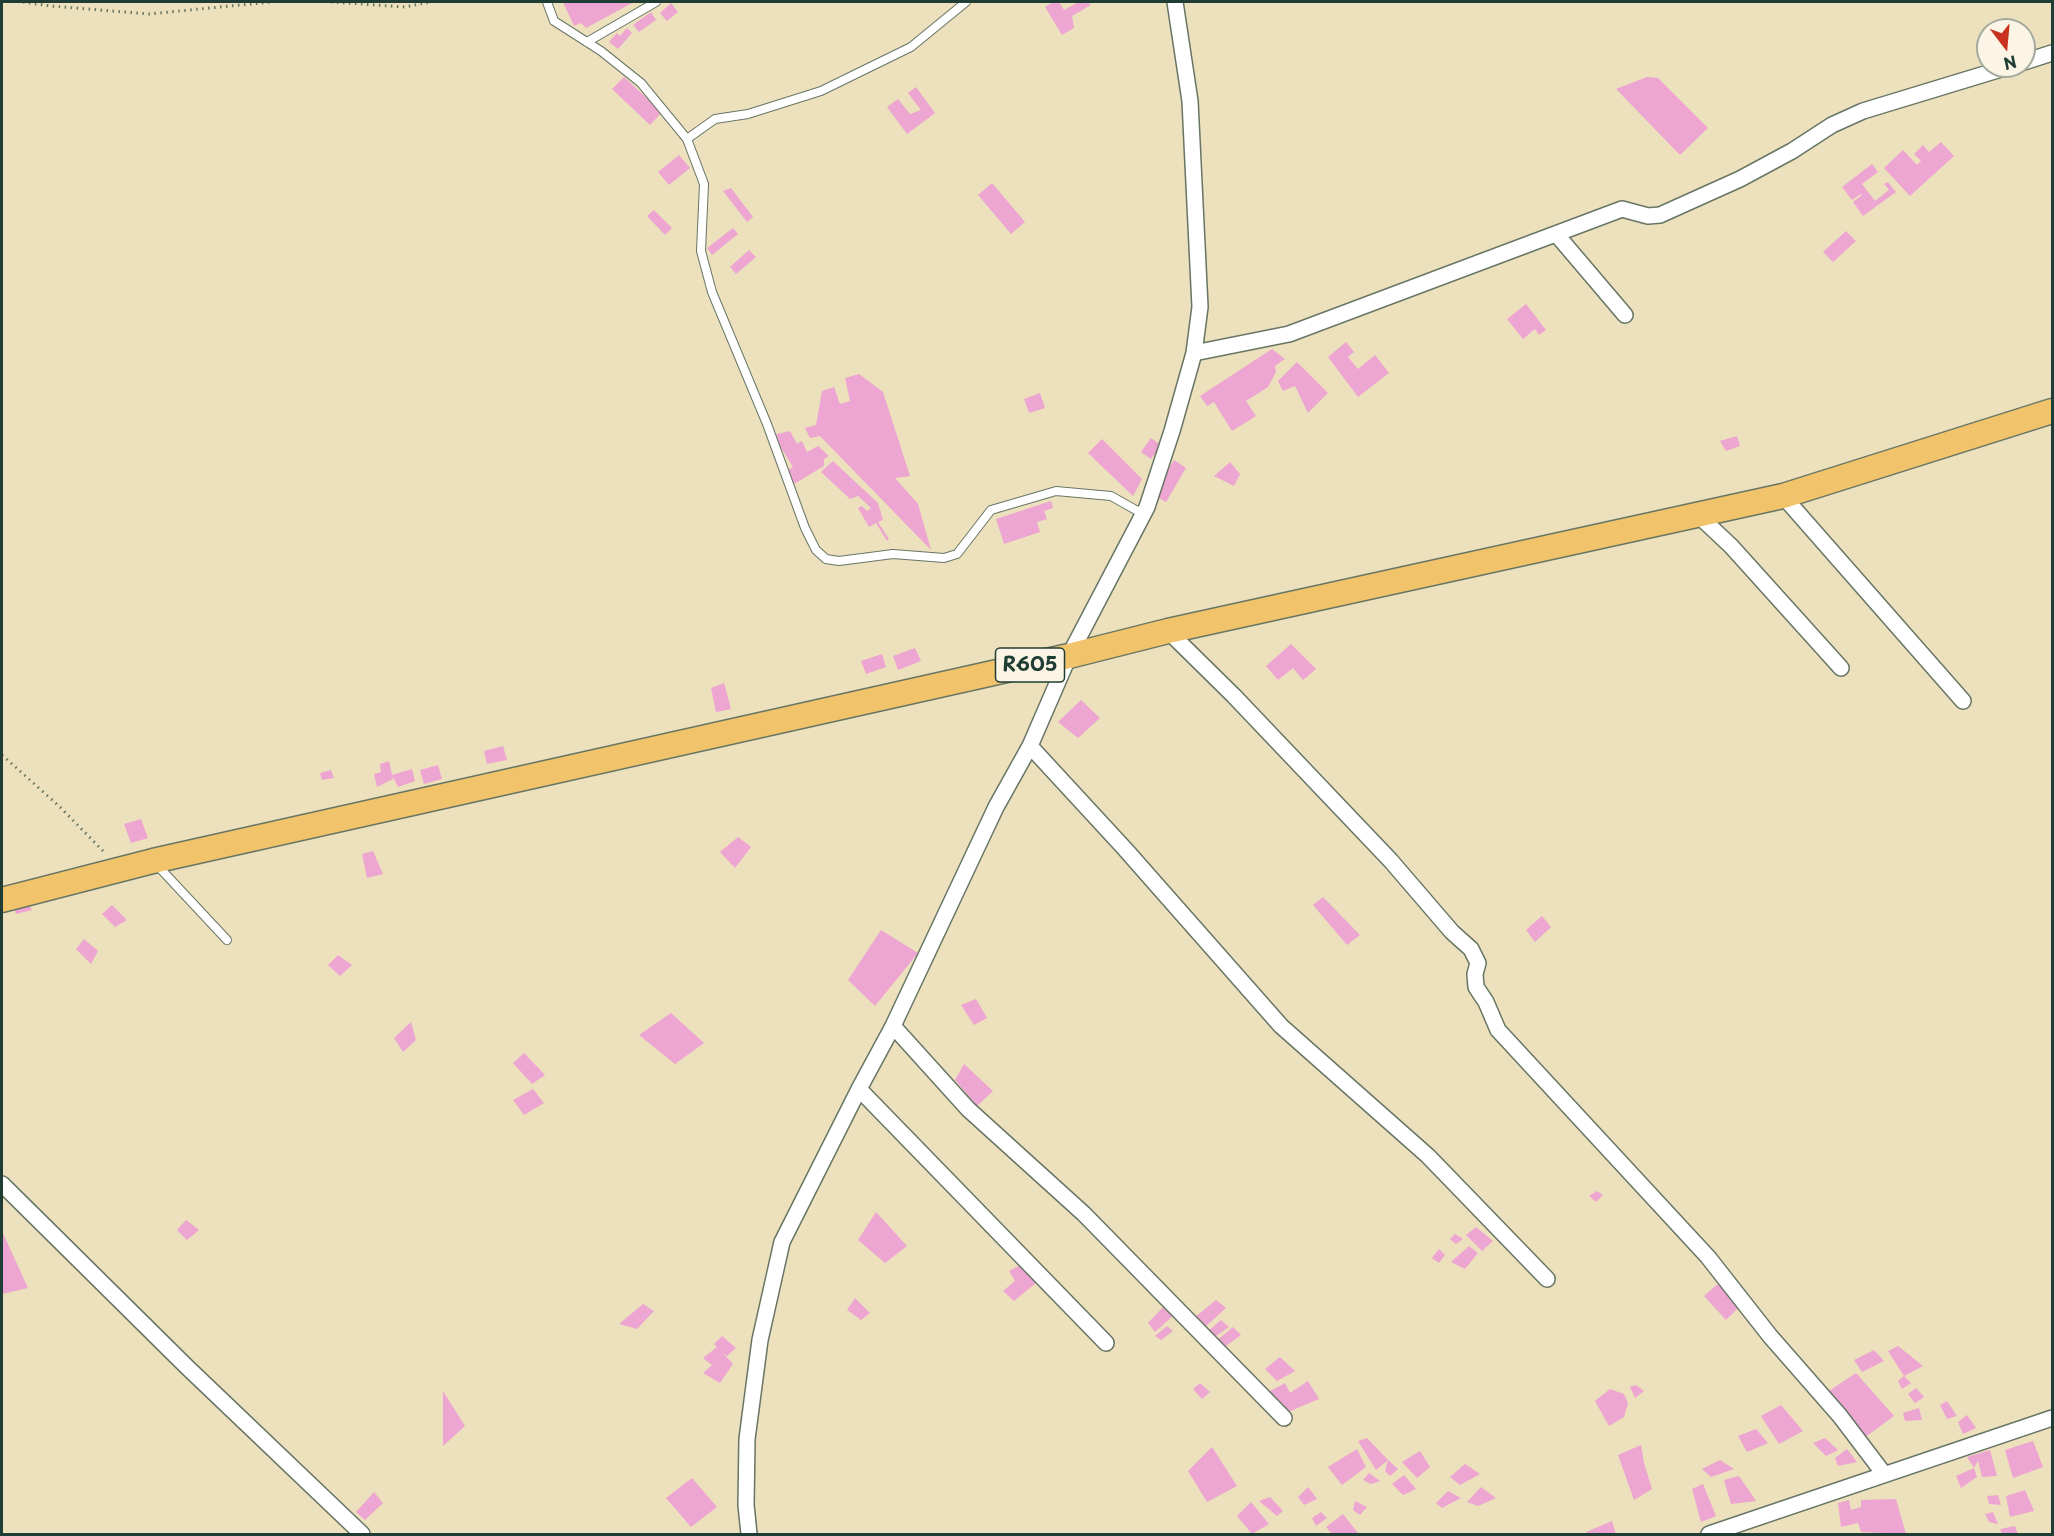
<!DOCTYPE html>
<style>
body{margin:0}
#map{position:relative;width:2054px;height:1536px;overflow:hidden;background:#ece0bd;font-family:"Playpen Sans",sans-serif}
canvas{display:block}
.frame{position:absolute;inset:0;border:3px solid #1f3d34;pointer-events:none}
.north{position:absolute;left:1976px;top:18px;width:60px;height:60px;box-sizing:border-box;background:#fcf5e5;border:2px solid #a4ab9e;border-radius:50%;rotate:164deg;font-size:16px;font-weight:700;line-height:24px;text-align:center;color:#1f3d34}
.north::after{content:'';display:block;margin:auto;width:21px;height:27px;background:#c8321e;clip-path:polygon(50% 0,100% 100%,50% 72%,0 100%)}
</style>
<div id="map">
<canvas width="2054" height="1536"></canvas>
<div class="frame"></div>
<div class="north">N</div>
</div>
<script>
const ctx = document.querySelector('canvas').getContext('2d');
ctx.lineJoin = 'round';
function paint(path, color) {
  ctx.fillStyle = color;
  ctx.fill(path, 'evenodd');
}
function toPath(rows) {
  const path = new Path2D();
  for (const r of rows) {
    path.moveTo(r[0], r[1]);
    for (let i = 2; i < r.length; i += 2) path.lineTo(r[i], r[i + 1]);
  }
  return path;
}
function stroke(path, color, width, dash) {
  ctx.strokeStyle = color;
  ctx.lineWidth = width;
  ctx.lineCap = dash ? 'butt' : 'round';
  ctx.setLineDash(dash || []);
  ctx.stroke(path);
}
function write(font, color, halo, rows, align = 'center') {
  ctx.font = font + ' "Playpen Sans",sans-serif';
  ctx.lineWidth = 6;
  ctx.setLineDash([]);
  ctx.textBaseline = 'middle';
  ctx.strokeStyle = halo;
  ctx.fillStyle = color;
  for (const [text, x, y, turn = 0] of rows) {
    ctx.save();
    ctx.translate(x, y);
    ctx.rotate((+turn || 0) * Math.PI / 180);
    ctx.textAlign = isNaN(turn) ? turn : align;
    if (halo) ctx.strokeText(text, 0, 0);
    ctx.fillText(text, 0, 0);
    ctx.restore();
  }
}
paint(toPath([
 [563,2,634,2,586,28,581,23,574,26],
 [1053,2,1059,2,1064,10,1079,2,1088,2,1091,5,1072,16,1074,28,1062,35,1045,7],
 [671,3,678,12,667,21,660,13],
 [651,12,656,20,639,32,633,25],
 [627,28,632,33,618,49,609,42,617,33,620,36],
 [624,77,662,112,650,125,612,89],
 [1647,77,1658,78,1708,128,1680,155,1616,89],
 [916,87,935,113,907,134,887,107,898,99,910,114,921,110,908,93],
 [1941,142,1954,156,1910,196,1884,168,1903,150,1917,165,1921,161,1914,154,1923,145,1929,152],
 [679,155,690,168,669,185,658,172],
 [1872,164,1878,172,1862,184,1875,201,1889,190,1884,184,1888,182,1896,192,1863,216,1853,202,1862,195,1861,194,1852,200,1842,187],
 [992,183,1025,222,1011,234,978,195],
 [731,188,753,217,747,222,723,191],
 [654,210,672,228,665,235,647,216],
 [733,228,738,234,712,255,707,248],
 [1846,231,1856,241,1833,262,1823,252],
 [749,250,756,257,736,274,730,267],
 [1526,304,1546,330,1539,335,1535,329,1523,339,1507,319],
 [1346,342,1354,352,1348,357,1358,369,1375,355,1389,373,1358,397,1328,357],
 [1272,349,1285,359,1275,366,1276,372,1268,387,1246,401,1256,416,1232,431,1214,402,1207,406,1200,396],
 [1297,362,1328,393,1308,413,1295,386,1283,391,1278,381],
 [859,374,883,392,910,476,895,478,918,504,931,550,820,436,810,438,805,428,816,425,822,391,834,387,840,404,850,401,845,378],
 [1040,393,1045,408,1029,413,1024,399],
 [790,431,797,444,802,441,807,452,818,446,829,456,824,459,824,466,794,484,787,471,793,467,773,435],
 [1737,436,1740,446,1726,451,1720,441],
 [1151,438,1161,445,1151,459,1141,452],
 [1102,439,1142,479,1133,496,1088,453],
 [1174,460,1186,468,1166,502,1153,495],
 [833,461,878,503,883,520,878,522,889,539,887,541,876,523,869,527,858,508,862,506,867,511,871,508,858,496,850,499,821,472],
 [1230,462,1240,474,1234,486,1214,476],
 [1051,501,1053,508,1044,511,1047,519,1037,522,1040,532,1004,544,996,519],
 [1291,644,1316,669,1303,680,1293,668,1278,680,1266,666],
 [915,648,921,661,898,670,893,656],
 [882,654,886,667,866,674,861,661],
 [724,683,731,709,716,712,711,688],
 [1081,700,1100,718,1078,738,1058,722],
 [503,746,507,760,487,764,484,751],
 [389,761,393,779,377,787,374,774,381,772,380,764],
 [438,765,442,779,424,784,420,770],
 [412,769,415,781,398,787,392,775],
 [331,770,334,778,322,780,320,773],
 [141,819,148,838,131,843,124,824],
 [738,837,751,847,735,868,720,852],
 [373,851,383,874,367,878,362,854],
 [1323,897,1360,935,1347,945,1313,905],
 [27,901,32,910,16,914,13,904],
 [112,905,127,920,115,927,102,914],
 [1542,916,1551,927,1535,942,1526,930],
 [881,930,918,953,875,1006,848,980],
 [84,939,98,951,91,964,76,949],
 [338,955,352,965,340,976,328,965],
 [976,999,987,1018,974,1025,961,1005],
 [671,1013,704,1043,675,1064,639,1035],
 [411,1022,416,1040,403,1052,394,1038],
 [524,1053,545,1075,532,1084,513,1063],
 [964,1064,993,1091,977,1106,955,1080],
 [533,1089,544,1103,524,1115,513,1100],
 [1597,1191,1603,1195,1596,1202,1589,1196],
 [876,1212,907,1246,885,1263,858,1240],
 [186,1220,199,1230,187,1240,177,1230],
 [1476,1227,1493,1241,1482,1251,1466,1235],
 [2,1231,28,1288,2,1294],
 [1455,1234,1463,1239,1456,1244,1450,1239],
 [1469,1246,1478,1253,1465,1269,1451,1262],
 [1439,1249,1445,1255,1439,1263,1432,1258],
 [1022,1264,1036,1283,1014,1301,1003,1291,1015,1281,1009,1271],
 [1719,1283,1741,1305,1726,1320,1704,1296],
 [855,1298,870,1313,861,1320,847,1310],
 [1216,1300,1226,1308,1204,1328,1195,1317],
 [643,1304,654,1311,637,1329,619,1324],
 [1164,1306,1174,1315,1155,1332,1148,1323],
 [1221,1320,1229,1327,1212,1339,1206,1333],
 [1167,1326,1173,1331,1161,1340,1155,1336],
 [1233,1327,1241,1335,1222,1349,1215,1342],
 [722,1336,736,1348,727,1356,722,1352,733,1364,720,1383,703,1373,712,1365,703,1358,717,1347,714,1344],
 [1898,1346,1923,1366,1904,1376,1888,1351],
 [1874,1350,1884,1361,1862,1372,1854,1360],
 [1280,1357,1295,1371,1277,1381,1265,1369],
 [1856,1373,1894,1416,1864,1438,1829,1391],
 [1904,1376,1911,1383,1902,1389,1898,1381],
 [1308,1381,1319,1399,1288,1412,1270,1391,1285,1383,1290,1393],
 [1200,1383,1210,1392,1202,1399,1193,1389],
 [1636,1385,1644,1391,1635,1398,1630,1387],
 [1916,1388,1924,1397,1915,1403,1908,1394],
 [1610,1389,1624,1394,1628,1403,1624,1417,1609,1426,1595,1401],
 [443,1391,465,1426,443,1446],
 [1947,1401,1957,1416,1947,1419,1940,1405],
 [1781,1405,1803,1431,1779,1444,1761,1416],
 [1919,1408,1922,1420,1905,1421,1903,1413],
 [1967,1415,1976,1428,1963,1434,1958,1422],
 [1756,1429,1768,1443,1747,1452,1738,1436],
 [1367,1438,1388,1460,1376,1470,1358,1441],
 [1825,1438,1838,1450,1826,1456,1813,1443],
 [2033,1441,2043,1467,2013,1478,2005,1450],
 [1641,1445,1644,1463,1652,1489,1634,1500,1618,1455],
 [1212,1447,1237,1486,1207,1502,1188,1471],
 [1357,1449,1366,1467,1342,1485,1328,1467],
 [1847,1449,1857,1462,1838,1466,1835,1458],
 [1990,1450,1997,1476,1982,1477,1978,1461,1974,1468,1967,1457],
 [1420,1451,1430,1467,1417,1478,1402,1462],
 [1388,1460,1398,1469,1390,1476,1385,1471],
 [1720,1460,1734,1469,1711,1477,1702,1469],
 [1465,1464,1480,1474,1460,1485,1450,1477],
 [1974,1468,1977,1477,1961,1488,1956,1476],
 [1369,1473,1380,1481,1371,1484,1363,1480],
 [1404,1475,1416,1489,1403,1495,1392,1484],
 [1739,1476,1756,1501,1731,1504,1724,1480],
 [692,1478,717,1507,691,1527,666,1498],
 [1703,1484,1716,1516,1701,1522,1692,1489],
 [1308,1487,1317,1499,1304,1505,1298,1497],
 [1481,1487,1496,1498,1478,1506,1467,1502],
 [2025,1490,2034,1511,2010,1517,2006,1496],
 [1448,1491,1461,1498,1442,1508,1436,1503],
 [374,1492,383,1503,365,1520,356,1512],
 [1998,1495,2001,1505,1989,1504,1987,1496],
 [1270,1497,1283,1511,1277,1516,1259,1501],
 [1896,1499,1906,1534,1861,1532,1858,1523,1841,1527,1838,1503,1849,1500,1851,1510,1861,1507,1861,1500],
 [1355,1501,1367,1507,1360,1515,1353,1510],
 [1251,1502,1269,1524,1252,1534,1237,1516],
 [1321,1512,1327,1518,1316,1526,1312,1518],
 [1993,1512,1998,1524,1989,1522,1985,1514],
 [1343,1514,1358,1533,1356,1534,1332,1534,1326,1527],
 [1612,1521,1616,1534,1587,1534,1586,1532],
 [2015,1526,2018,1534,2002,1534,2000,1529]
]), '#eda5d1');
const service = toPath([
 [547,2,554,21,601,51,641,83,687,139,704,184,701,251,712,292,767,424,805,528,816,550,826,559,839,561,893,554,944,558,957,554,991,510,1056,491,1111,496,1143,514],
 [587,42,656,2],
 [687,139,715,119,748,114,821,91,911,47,966,2],
 [156,864,227,940]
]);
const minor = toPath([
 [2024,62,2052,53],
 [1557,235,1625,315],
 [1194,353,1289,334,1622,209,1648,216,1660,215,1740,179,1792,151,1832,125,1863,111,2011,66],
 [1783,496,1963,701],
 [1699,516,1731,546,1841,668],
 [1168,631,1234,696,1391,861,1452,932,1471,949,1478,963,1475,974,1476,987,1486,1002,1498,1030,1708,1257,1770,1336,1840,1416,1884,1474],
 [1030,746,1125,849,1281,1026,1428,1156,1547,1279],
 [893,1026,968,1109,1084,1214,1284,1418],
 [859,1089,1106,1343],
 [2,1184,187,1367,362,1534],
 [749,1534,746,1505,747,1439,760,1340,782,1242,859,1089,893,1026,996,807,1030,746,1069,656,1147,507,1172,431,1194,353,1200,307,1190,101,1175,2],
 [1709,1534,2052,1418]
]);
const primary = toPath([
 [2,900,153,861,1069,656,1168,631,1783,496,2052,411]
]);
stroke(service, '#677664', 10);
stroke(minor, '#677664', 18);
stroke(primary, '#677664', 27);
stroke(toPath([
 [23,2,51,6,149,14,271,2],
 [331,2,405,7,430,2],
 [2,755,59,806,105,853]
]), '#677664', 3, [1.5, 4.5]);
stroke(service, '#fff', 8);
stroke(minor, '#fff', 15);
stroke(primary, '#f1c36a', 24);
for (const [x, y, w] of [
 [1030,665,69]
]) {
  const box = new Path2D();
  box.roundRect(x - w / 2, y - 17, w, 34, 4.5);
  ctx.fillStyle = '#fcf5e5';
  ctx.fill(box);
  stroke(box, '#1f3d34', 1.5);
}
write('bold 20px', '#1f3d34', null, [
 ["R605",1030,665]
]);
</script>
